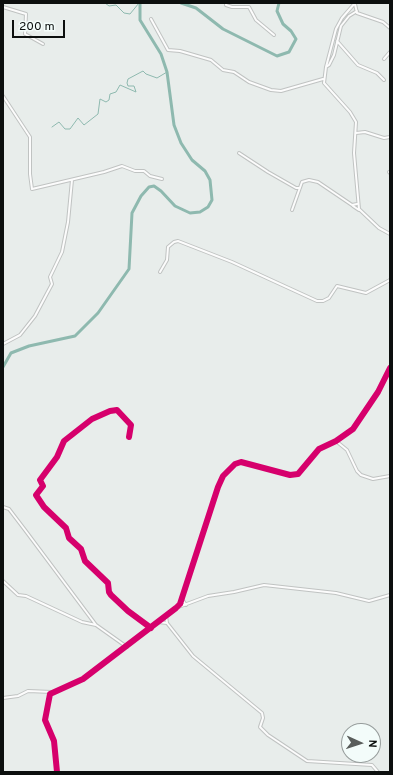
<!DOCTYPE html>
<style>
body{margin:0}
#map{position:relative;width:393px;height:775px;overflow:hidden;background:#e8edeb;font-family:Overpass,sans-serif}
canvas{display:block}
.frame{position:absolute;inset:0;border:4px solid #0c0f0e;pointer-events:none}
.north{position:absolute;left:341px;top:723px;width:40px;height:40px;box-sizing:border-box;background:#f3fcfa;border:1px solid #979d9c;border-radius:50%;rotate:93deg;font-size:11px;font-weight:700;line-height:16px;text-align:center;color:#0c0f0e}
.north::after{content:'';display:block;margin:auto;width:14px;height:18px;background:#595d5b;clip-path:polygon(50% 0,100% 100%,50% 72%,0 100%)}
.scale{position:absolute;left:12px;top:20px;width:53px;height:18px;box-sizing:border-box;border:2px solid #0c0f0e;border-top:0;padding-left:5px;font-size:12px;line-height:14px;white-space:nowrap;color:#0c0f0e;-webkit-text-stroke:3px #f3fcfa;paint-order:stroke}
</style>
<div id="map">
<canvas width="393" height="775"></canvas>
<div class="frame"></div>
<div class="north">N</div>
<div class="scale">200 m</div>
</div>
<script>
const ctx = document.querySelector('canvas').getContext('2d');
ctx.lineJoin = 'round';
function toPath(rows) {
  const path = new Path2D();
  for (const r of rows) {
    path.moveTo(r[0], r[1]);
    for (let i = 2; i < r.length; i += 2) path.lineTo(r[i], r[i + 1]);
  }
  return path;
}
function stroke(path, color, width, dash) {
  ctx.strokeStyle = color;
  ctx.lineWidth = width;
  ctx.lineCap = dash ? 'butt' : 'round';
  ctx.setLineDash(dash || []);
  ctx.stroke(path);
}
stroke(toPath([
 [105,3,109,6,116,5,124,13,130,14,139,3],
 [52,127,59,122,65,129,70,129,78,118,84,125,98,114,100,99,106,102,109,100,110,94,116,92,120,85,136,92,134,86,128,86,127,83,128,79,143,71,146,74,157,78,167,72]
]), '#8eb9af', 1);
stroke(toPath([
 [181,3,196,8,223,29,277,56,289,52,296,39,291,31,283,24,277,11,279,3],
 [3,367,11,353,29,346,75,336,98,313,129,269,132,213,141,196,149,187,154,186,161,191,175,206,190,213,200,212,208,207,212,200,210,180,205,171,192,160,181,143,174,125,167,72,161,54,140,20,140,3]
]), '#8eb9af', 3);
const minor = toPath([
 [226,3,226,5,232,7,249,7,256,20,274,35],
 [355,3,342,18,336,29,326,67,324,83,350,112,356,122,354,153,359,209,379,228,390,234],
 [355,4,357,13,383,22,390,28],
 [3,7,26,14,25,34,43,44],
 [151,19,168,50,180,51,211,60,223,70,234,72,249,82,271,90,281,91,323,79],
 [337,41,358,65,377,73,384,80],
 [384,59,390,52],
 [326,67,329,65,334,55,341,26,349,16,357,11],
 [3,96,30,137,30,174,32,189,104,172,122,166,135,171,144,171,150,176,162,179],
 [356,133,365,132,384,138,390,137],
 [239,153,268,172,296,188,300,188],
 [389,172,390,173],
 [353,206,359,210],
 [292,210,302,182,309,180,318,182,352,205,357,204],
 [160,272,167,260,168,247,174,242,178,241,232,262,317,301,323,301,329,298,337,286,366,293,390,280],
 [3,344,20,335,35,316,52,284,50,277,62,252,68,222,72,180],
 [129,437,131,425,117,410,110,411,92,419,64,441,57,457,40,480,43,486,36,495,44,507,66,528,69,538,81,549,85,561,108,583,109,592,111,595,128,611,151,628],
 [336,441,347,450,357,471,361,475,373,479,390,476],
 [3,507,9,509,25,530,96,625,82,622,26,596,18,595,3,581],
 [181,598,186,605],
 [176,608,208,596,234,592,264,585,336,593,369,601,390,595],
 [166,616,167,623],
 [158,622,167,623,193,656,262,713,263,718,260,727,268,735,307,761,372,765,378,772],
 [96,625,127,647],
 [3,698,18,696,28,691,52,692],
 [57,772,54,741,45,720,50,694,83,679,176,608,180,604,218,487,223,476,235,464,241,462,290,475,298,474,319,449,336,441,353,429,378,392,390,368]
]);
stroke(minor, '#c0c3c2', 4);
stroke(minor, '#fcfcfc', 2);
stroke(toPath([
 [129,437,131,425,117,410,110,411,92,419,64,441,57,457,40,480,43,486,36,495,44,507,66,528,69,538,81,549,85,561,108,583,109,592,111,595,128,611,151,628],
 [57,772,54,741,45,720,50,694,83,679,176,608,180,604,218,487,223,476,235,464,241,462,290,475,298,474,319,449,336,441,353,429,378,392,390,368]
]), '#d6006c', 6);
</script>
